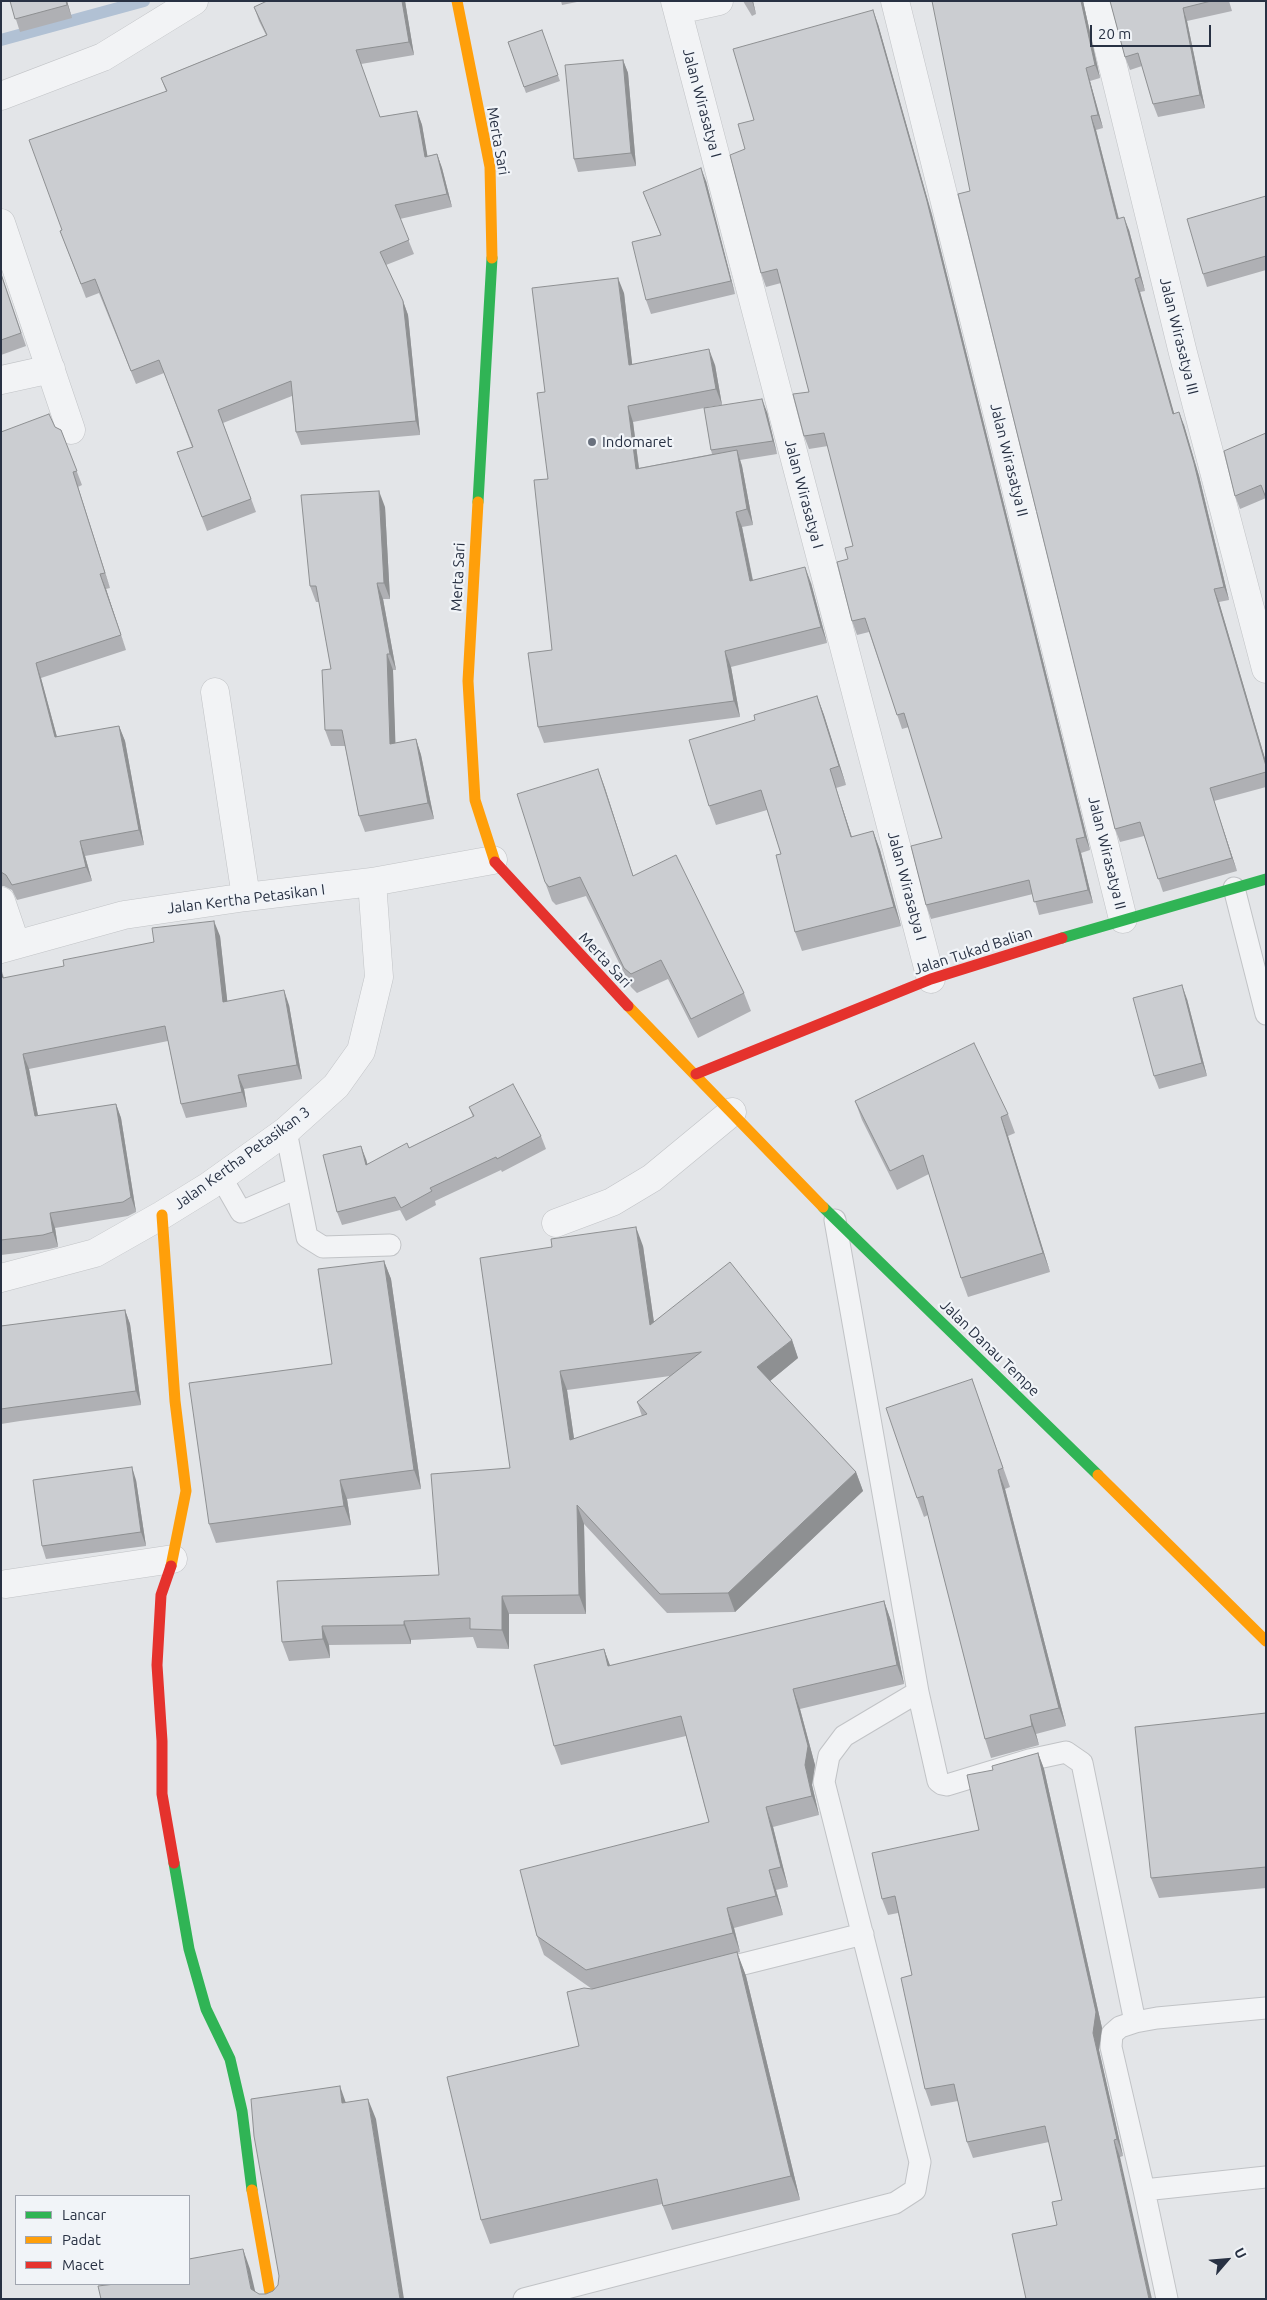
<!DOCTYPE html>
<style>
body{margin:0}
#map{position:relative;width:1267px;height:2300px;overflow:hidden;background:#e3e5e8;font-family:Ubuntu,sans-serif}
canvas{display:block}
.frame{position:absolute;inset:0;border:2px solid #283143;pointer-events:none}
.legend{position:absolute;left:15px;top:2195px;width:175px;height:90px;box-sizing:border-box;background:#f1f4f8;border:1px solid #a1a6b0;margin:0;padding:6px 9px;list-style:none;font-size:15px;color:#283143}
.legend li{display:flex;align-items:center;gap:10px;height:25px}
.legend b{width:25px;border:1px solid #a1a6b0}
.north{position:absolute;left:1202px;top:2235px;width:50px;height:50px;-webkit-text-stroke:4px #f1f4f8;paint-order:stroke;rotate:63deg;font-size:14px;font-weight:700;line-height:20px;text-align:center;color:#283143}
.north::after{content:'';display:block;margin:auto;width:18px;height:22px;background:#283143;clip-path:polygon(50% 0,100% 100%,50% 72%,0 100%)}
.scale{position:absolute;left:1090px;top:25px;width:121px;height:22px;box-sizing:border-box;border:2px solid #283143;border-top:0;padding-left:6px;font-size:15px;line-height:18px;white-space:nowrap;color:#283143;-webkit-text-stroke:4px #f1f4f8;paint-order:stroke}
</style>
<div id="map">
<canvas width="1267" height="2300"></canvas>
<div class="frame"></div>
<ul class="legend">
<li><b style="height:6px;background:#30b455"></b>Lancar</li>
<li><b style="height:6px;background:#ff9f0a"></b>Padat</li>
<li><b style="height:6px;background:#e5322d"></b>Macet</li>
</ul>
<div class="north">U</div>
<div class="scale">20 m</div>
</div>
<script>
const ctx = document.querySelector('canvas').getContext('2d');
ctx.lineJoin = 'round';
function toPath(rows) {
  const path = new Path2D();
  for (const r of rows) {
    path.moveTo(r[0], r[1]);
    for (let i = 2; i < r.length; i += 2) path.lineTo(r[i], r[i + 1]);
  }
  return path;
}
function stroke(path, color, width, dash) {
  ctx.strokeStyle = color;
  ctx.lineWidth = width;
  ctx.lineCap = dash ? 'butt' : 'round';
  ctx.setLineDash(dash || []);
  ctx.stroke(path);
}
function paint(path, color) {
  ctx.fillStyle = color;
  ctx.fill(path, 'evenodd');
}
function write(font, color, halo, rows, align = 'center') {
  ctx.font = font + ' Ubuntu,sans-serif';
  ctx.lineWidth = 4.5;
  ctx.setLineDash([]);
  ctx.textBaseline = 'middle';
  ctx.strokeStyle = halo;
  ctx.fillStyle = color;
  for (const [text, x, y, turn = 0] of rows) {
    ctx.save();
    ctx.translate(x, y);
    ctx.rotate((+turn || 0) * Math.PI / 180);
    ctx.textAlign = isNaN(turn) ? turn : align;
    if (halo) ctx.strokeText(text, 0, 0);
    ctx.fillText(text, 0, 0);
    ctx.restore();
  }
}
stroke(toPath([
 [1,40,144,1]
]), '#b1c1d4', 12);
const lane = toPath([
 [1234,888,1266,1014],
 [286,1131,307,1237,323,1247,390,1245],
 [221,1177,241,1212,297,1188],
 [835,1220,918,1692,938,1781,942,1784,947,1785,1029,1760,1066,1752,1082,1763,1135,2022],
 [715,1971,863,1934],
 [1144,2190,1266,2177],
 [524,2299,895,2203,915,2190,920,2162,824,1782,829,1756,844,1736,918,1692],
 [1167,2299,1144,2190,1111,2047,1112,2034,1120,2027,1135,2022,1157,2018,1266,2008]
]);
const street = toPath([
 [675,1,931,979],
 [895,1,1123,919],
 [1097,1,1183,353,1266,669],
 [678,10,719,1],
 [1,96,103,57,194,1],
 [1,223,71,430],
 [1,380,51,369],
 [215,692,246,897],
 [1,901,16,945],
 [1,949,124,915,246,897,372,882,493,860],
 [556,1223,612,1202,652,1178,732,1112],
 [1,1278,95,1253,162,1215,209,1186,286,1131,336,1086,361,1051,379,977,372,882],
 [6,1584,173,1559]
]);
stroke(lane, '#c1c3c6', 23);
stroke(street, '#c1c3c6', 29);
stroke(lane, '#f2f3f5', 21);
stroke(street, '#f2f3f5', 28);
stroke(toPath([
 [478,502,492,258],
 [1062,938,1266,879],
 [823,1207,1098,1475],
 [174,1863,189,1949,206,2009,230,2059,242,2111,252,2190]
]), '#30b455', 11);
stroke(toPath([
 [457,1,490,167,492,258],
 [478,502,468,681,475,800,495,862],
 [628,1006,823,1207],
 [162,1215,175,1401,186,1491,171,1566],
 [1098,1475,1266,1641],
 [252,2190,271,2299]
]), '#ff9f0a', 11);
stroke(toPath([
 [495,862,628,1006],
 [696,1074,931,979,1062,938],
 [171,1566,161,1595,157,1665,162,1741,162,1794,174,1863]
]), '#e5322d', 11);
paint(toPath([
 [10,1,67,1,72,18,20,32],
 [405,1,414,55,361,64,380,117,417,111,422,125,427,156,437,154,442,168,452,207,400,219,414,254,386,265,403,301,408,315,420,435,301,445,296,432,292,396,223,423,256,512,207,531,177,452,192,447,164,373,136,384,99,293,86,298,60,231,62,230,166,91,161,78,266,35,259,21,254,7],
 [561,1,582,1,562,5],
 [743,1,753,1,756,14,752,16],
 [1083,1,1100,78,1090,81,1103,128,1096,130,1119,219,1129,230,1145,291,1140,292,1174,414,1184,425,1199,476,1229,600,1219,602,1266,762,1266,787,1214,801,1237,871,1163,892,1144,836,1120,842,1115,829,970,191],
 [1110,1,1229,1,1232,11,1187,21,1205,108,1158,117,1153,104,1142,66,1130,70,1125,57],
 [878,24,932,215,1090,850,1081,853,1093,903,1039,915,1033,894,931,919,926,905,942,838,909,727,902,729,869,632,857,635,852,621,848,559,853,546,828,446,809,449,804,436,809,392,781,283,766,287,761,273,745,149,754,120],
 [542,30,560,81,526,93,508,42],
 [623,60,628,73,636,166,578,172,574,159],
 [706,181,735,294,651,314,646,300,661,236,643,192],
 [1266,196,1266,270,1207,287,1203,274],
 [1,273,26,346,1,355],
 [624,293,632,364,715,365,722,405,708,407,767,412,777,454,740,460,742,466,753,525,742,527,753,580,811,583,827,643,731,667,740,717,544,743,538,727,552,650,548,479,545,392],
 [704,408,711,450,712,454,639,468,633,422],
 [55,427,61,430,82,485,78,487,110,588,106,589,126,650,41,678,57,737,119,726,125,741,144,845,85,856,92,881,17,900,12,890,4,886,1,886,1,432],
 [1266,433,1266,498,1240,509,1235,496],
 [385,507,390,599,383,599,396,670,393,670,395,743,416,739,421,755,434,819,365,832,359,816,345,746,331,746,325,730,331,669,319,602,316,602,310,586],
 [817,696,824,715,846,785,836,788,852,837,873,831,880,850,901,926,802,951,795,932,781,854,767,810,716,825,709,806],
 [598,769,633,875,744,993,751,1011,698,1038,668,979,637,993,631,987,586,896,556,905,552,901,545,882],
 [220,936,227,1001,289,1005,302,1079,244,1089,247,1107,186,1118,181,1104,168,1041,29,1069,38,1116,116,1104,121,1118,136,1212,128,1216,55,1228,58,1247,49,1249,1,1255,1,968,4,978],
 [1187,999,1207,1076,1159,1089,1154,1076],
 [855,1101,1008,1114,1015,1133,1008,1136,1050,1272,968,1297,961,1278,929,1174,897,1190,862,1120],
 [469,1107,541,1136,546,1149,502,1172,501,1170,435,1201,436,1205,406,1221,400,1210,342,1225,337,1212,366,1159,367,1164,409,1148,473,1117],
 [643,1246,654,1322,792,1340,798,1358,770,1381,856,1472,863,1491,735,1612,667,1613,584,1524,586,1614,509,1614,509,1649,477,1648,473,1637,411,1640,411,1644,329,1645,330,1658,289,1661,282,1642,439,1575,510,1468,480,1258],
 [670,1376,637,1402,642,1416,574,1439,567,1390],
 [384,1261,391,1279,421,1489,347,1499,351,1525,216,1543,209,1524,332,1364],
 [125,1310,130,1324,141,1405,20,1421,1,1424,1,1326],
 [972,1379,1010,1487,1005,1489,1066,1726,1036,1734,1039,1745,991,1758,985,1739,928,1515,924,1517,917,1498],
 [136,1480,146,1546,46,1559,42,1546],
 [884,1601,891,1621,904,1684,800,1709,815,1765,812,1785,819,1815,773,1827,788,1887,776,1890,783,1915,734,1928,740,1952,737,1953,746,1976,800,2200,672,2230,662,2204,490,2244,481,2220,579,2046,592,1989,544,1955,537,1936,709,1822,686,1736,561,1765,554,1746,604,1649,610,1666],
 [1266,1713,1266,1888,1159,1898,1151,1878],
 [1038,1753,1044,1769,1102,2028,1099,2050,1123,2156,1120,2157,1057,2225,1062,2200,1049,2142,973,2158,967,2142,958,2101,931,2106,925,2089,912,1975,898,1913,888,1915,882,1899,979,1830,993,1770]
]), '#afb0b4');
paint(toPath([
 [66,1,67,1,72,18],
 [402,1,405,1,414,55,409,42],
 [752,1,753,1,756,14],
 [1081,1,1083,1,1100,78,1095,65],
 [1183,8,1187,21,1205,108,1200,95],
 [873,10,878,24,932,215,1090,850,1085,837],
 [623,60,628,73,636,166,631,153],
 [1086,68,1090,81,1103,128,1098,115],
 [417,111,422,125,430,170,425,157],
 [1091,116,1096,130,1122,232,1117,219],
 [437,154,442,168,452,207,447,194],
 [701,168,706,181,735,294,731,281],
 [1124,217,1129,230,1145,291,1140,277],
 [618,278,624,293,634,380,629,365],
 [1135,279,1140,292,1178,427,1173,414],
 [403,301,408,315,420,435,416,421],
 [709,349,715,365,722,405,716,389],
 [762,399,767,412,777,454,773,441],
 [628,406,633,422,641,485,636,469],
 [1179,412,1184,425,1199,476,1229,600,1224,587],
 [737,450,742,466,753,525,747,509],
 [73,472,78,487,110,588,105,573],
 [379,491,385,507,390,599,384,583],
 [736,512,742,527,756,597,750,581],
 [805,567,811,583,827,643,821,627],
 [100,574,106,589,126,650,121,635],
 [377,583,383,599,396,670,390,654],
 [1214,589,1219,602,1266,762,1266,766],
 [725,651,731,667,740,717,734,701],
 [387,654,393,670,396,759,390,744],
 [36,663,41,678,61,752,55,737],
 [817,696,824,715,846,785,839,766],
 [119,726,125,741,144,845,139,830],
 [416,739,421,755,434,819,428,803],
 [598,769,605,788,639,895,633,876],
 [830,769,836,788,858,856,851,837],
 [1210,788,1214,801,1237,871,1232,858],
 [873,831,880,850,901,926,894,907],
 [1076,839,1081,853,1093,903,1088,890],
 [80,841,85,856,92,881,86,867],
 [214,921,220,936,229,1016,223,1002],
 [1182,985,1187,999,1207,1076,1202,1063],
 [284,990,289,1005,302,1079,297,1065],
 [23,1054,29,1069,41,1131,35,1116],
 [238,1075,244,1089,247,1107,242,1092],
 [116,1104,121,1118,136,1212,131,1197],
 [1001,1117,1008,1136,1050,1272,1043,1253],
 [361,1146,366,1159,371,1178,366,1165],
 [50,1213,55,1228,58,1247,53,1232],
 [636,1227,643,1246,657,1344,650,1325],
 [384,1261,391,1279,421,1489,414,1470],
 [125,1310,130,1324,141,1405,136,1391],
 [792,1340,798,1358,764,1386,757,1367],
 [560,1371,567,1390,577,1459,570,1440],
 [132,1467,136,1480,146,1546,141,1532],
 [998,1470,1005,1489,1066,1726,1059,1708],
 [856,1472,863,1491,735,1612,728,1593],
 [340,1480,347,1499,351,1525,344,1506],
 [577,1505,584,1524,586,1614,579,1595],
 [502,1596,509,1614,509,1649,502,1630],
 [884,1601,891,1621,904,1684,897,1665],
 [404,1621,411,1640,411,1644,404,1625],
 [322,1626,329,1645,330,1658,323,1639],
 [604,1649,611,1668,608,1666],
 [793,1689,800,1709,815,1765,812,1785,819,1815,812,1796,805,1765],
 [1030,1715,1036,1734,1039,1745,1032,1726],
 [1038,1753,1044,1769,1102,2028,1099,2050,1123,2156,1117,2139,1093,2033],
 [766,1807,773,1827,788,1887,781,1867],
 [769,1870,776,1890,783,1915,776,1896],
 [727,1908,734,1928,740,1952,733,1933],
 [737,1952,746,1976,800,2200,791,2176],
 [340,2086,347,2106,342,2103],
 [368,2099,376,2119,404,2299,400,2299],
 [1114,2140,1120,2157,1152,2299,1149,2299],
 [243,2249,250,2269,257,2299,251,2289]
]), '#8e9092');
const building = toPath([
 [10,1,66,1,67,5,15,19,10,1],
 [267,1,402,1,409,42,356,50,380,117,417,111,425,157,437,154,447,194,395,205,409,240,380,252,403,301,416,421,296,432,291,381,218,410,251,499,202,517,177,452,193,447,159,360,131,371,95,279,81,284,60,231,62,230,29,140,167,91,161,78,267,35,254,7,267,1],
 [932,1,1081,1,1095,65,1086,68,1098,115,1091,116,1117,219,1124,217,1140,277,1135,279,1173,414,1179,412,1194,463,1224,587,1214,589,1266,766,1266,772,1210,788,1232,858,1158,879,1140,822,1115,829,958,194,970,191,932,1],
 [1110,1,1211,1,1183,8,1200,95,1153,104,1138,53,1125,57,1110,1],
 [873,10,927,201,1085,837,1076,839,1088,890,1034,902,1029,880,926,905,911,846,942,838,904,713,897,715,865,618,852,621,837,562,848,559,845,548,853,546,824,433,804,436,793,394,809,392,777,269,761,273,730,155,745,149,738,124,754,120,733,49,873,10],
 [542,30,558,75,524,87,508,42,542,30],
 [623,60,631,153,574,159,565,65,623,60],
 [701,168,731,281,646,300,632,242,661,235,643,192,701,168],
 [1266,196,1266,256,1203,274,1187,219,1266,196],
 [1,274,21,333,1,340,1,274],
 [618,278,629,365,709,349,716,389,628,406,636,469,737,450,747,509,736,512,750,581,805,567,821,627,725,651,734,701,538,727,528,653,552,650,534,480,548,479,537,393,545,392,532,288,618,278],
 [762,399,773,441,711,450,704,408,762,399],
 [49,414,55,427,61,430,77,471,73,472,105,573,100,574,121,635,36,663,55,737,119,726,139,830,80,841,86,867,12,885,6,875,1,872,1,432,49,414],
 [1266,433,1266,498,1261,485,1235,496,1224,451,1266,433],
 [379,491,384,583,377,583,390,654,387,654,390,744,416,739,428,803,359,816,342,730,325,730,322,670,331,669,316,586,310,586,301,495,379,491],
 [817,696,839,766,830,769,851,837,873,831,894,907,795,932,776,855,781,854,761,790,709,806,689,740,755,720,754,715,817,696],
 [598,769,633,876,676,855,744,993,691,1019,661,960,631,974,624,968,580,877,549,887,545,882,517,794,598,769],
 [214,921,223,1002,284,990,297,1065,238,1075,242,1092,181,1104,165,1026,23,1054,35,1116,116,1104,131,1197,123,1202,50,1213,53,1232,43,1235,1,1240,1,972,3,978,64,966,63,960,154,942,152,928,214,921],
 [1182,985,1202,1063,1154,1076,1133,998,1182,985],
 [974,1043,1008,1114,1001,1117,1043,1253,961,1278,923,1155,890,1171,855,1101,974,1043],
 [513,1084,541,1136,497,1159,496,1157,430,1188,432,1191,401,1208,395,1197,337,1212,323,1155,361,1146,366,1165,407,1143,409,1148,474,1116,469,1107,513,1084],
 [636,1227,650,1325,730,1262,792,1340,757,1367,856,1472,728,1593,660,1594,577,1505,579,1595,502,1596,502,1630,470,1629,470,1618,404,1621,404,1625,322,1626,323,1639,282,1642,277,1581,439,1575,431,1474,510,1468,480,1258,552,1247,551,1239,636,1227],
 [701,1352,637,1402,647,1414,570,1440,560,1371,701,1352],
 [384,1261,414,1470,340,1480,344,1506,209,1524,189,1383,332,1364,318,1269,384,1261],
 [125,1310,136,1391,15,1407,1,1409,1,1326,125,1310],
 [972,1379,1003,1468,998,1470,1059,1708,1030,1715,1032,1726,985,1739,923,1496,917,1498,886,1408,972,1379],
 [132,1467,141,1532,42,1546,33,1480,132,1467],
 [884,1601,897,1665,793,1689,808,1746,805,1765,812,1796,766,1807,781,1867,769,1870,776,1896,727,1908,733,1933,586,1970,537,1936,520,1870,709,1822,681,1716,554,1746,534,1665,604,1649,608,1666,884,1601],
 [1266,1713,1266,1867,1151,1878,1135,1727,1266,1713],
 [1038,1753,1096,2012,1093,2033,1117,2139,1114,2140,1149,2299,1026,2299,1012,2234,1057,2225,1052,2202,1062,2200,1045,2126,967,2142,954,2084,925,2089,901,1978,912,1975,895,1896,882,1899,872,1853,979,1830,967,1775,993,1770,992,1766,1038,1753],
 [737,1952,791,2176,663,2206,657,2179,481,2220,447,2077,579,2046,567,1992,584,1988,592,1989,737,1952],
 [340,2086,342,2103,368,2099,400,2299,101,2299,98,2286,115,2284,189,2284,189,2259,243,2249,251,2289,259,2294,266,2294,273,2291,278,2285,279,2276,254,2136,251,2099,340,2086]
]);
paint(building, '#cbcdd1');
stroke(building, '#8e9092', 1);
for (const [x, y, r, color] of [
 [592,442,5,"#69707d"]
]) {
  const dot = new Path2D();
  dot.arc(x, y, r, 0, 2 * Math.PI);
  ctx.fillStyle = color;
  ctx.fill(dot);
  stroke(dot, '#f1f4f8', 2);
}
write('15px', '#283143', '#f1f4f8', [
 ["Jalan Wirasatya I",702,103,75],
 ["Merta Sari",498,141,80],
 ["Jalan Wirasatya III",1179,336,76],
 ["Jalan Wirasatya II",1009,460,76],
 ["Jalan Wirasatya I",804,494,75],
 ["Merta Sari",458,577,-87],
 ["Jalan Wirasatya II",1107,853,76],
 ["Jalan Wirasatya I",907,886,75],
 ["Jalan Kertha Petasikan I",246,899,-7],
 ["Jalan Tukad Balian",973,951,-18],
 ["Merta Sari",605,960,47],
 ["Jalan Kertha Petasikan 3",242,1158,-36],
 ["Jalan Danau Tempe",990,1348,44]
]);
write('15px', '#283143', '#f1f4f8', [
 ["Indomaret",602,442]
], 'left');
</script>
